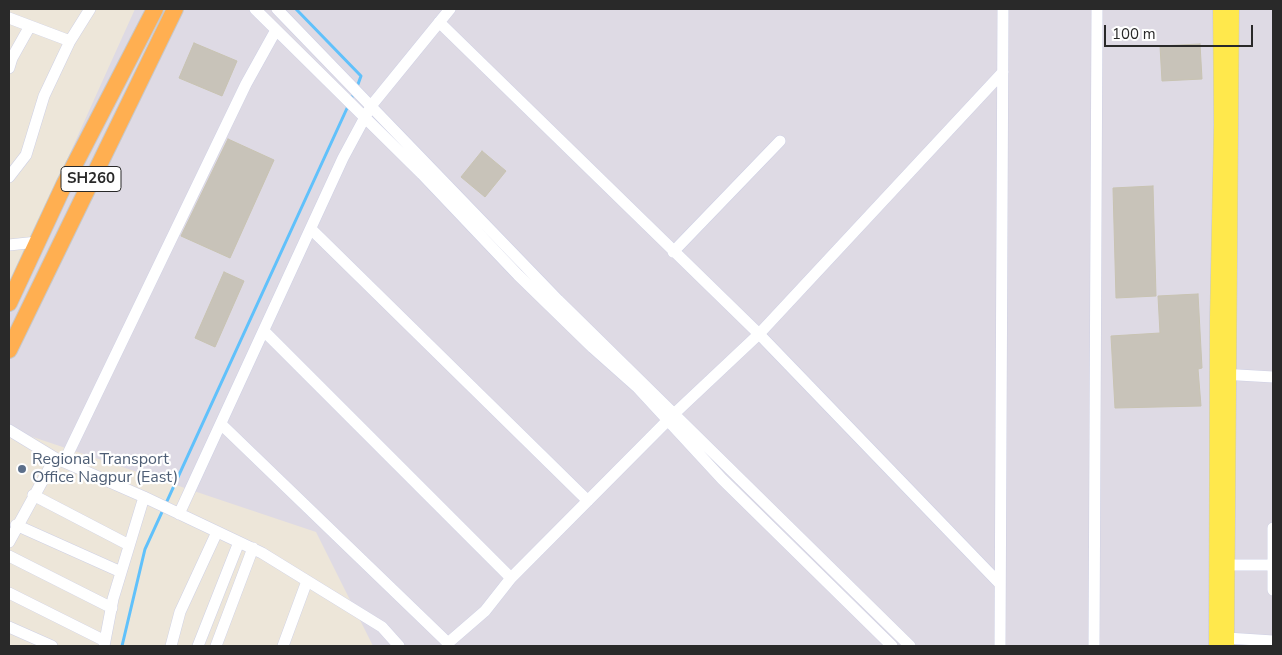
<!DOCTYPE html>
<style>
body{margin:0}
#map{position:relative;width:1282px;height:655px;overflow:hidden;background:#ede6d9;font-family:"Nunito Sans",sans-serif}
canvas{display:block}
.frame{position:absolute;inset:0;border:10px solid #292929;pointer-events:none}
.scale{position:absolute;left:1104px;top:25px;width:149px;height:22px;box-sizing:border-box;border:2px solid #292929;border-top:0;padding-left:6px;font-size:15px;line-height:18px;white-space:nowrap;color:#292929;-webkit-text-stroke:4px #fff;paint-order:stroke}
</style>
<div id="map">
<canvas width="1282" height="655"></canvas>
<div class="frame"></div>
<div class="scale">100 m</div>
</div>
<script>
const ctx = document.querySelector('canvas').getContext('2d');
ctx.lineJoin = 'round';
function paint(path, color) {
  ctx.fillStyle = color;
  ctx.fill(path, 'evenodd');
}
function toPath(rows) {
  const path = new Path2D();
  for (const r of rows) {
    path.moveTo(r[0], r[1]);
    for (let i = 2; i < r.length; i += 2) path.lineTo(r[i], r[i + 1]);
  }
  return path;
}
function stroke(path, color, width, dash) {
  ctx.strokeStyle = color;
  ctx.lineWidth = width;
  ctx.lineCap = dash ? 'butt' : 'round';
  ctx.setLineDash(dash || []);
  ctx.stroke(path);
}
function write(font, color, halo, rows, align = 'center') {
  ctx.font = font + ' "Nunito Sans",sans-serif';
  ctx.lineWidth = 4.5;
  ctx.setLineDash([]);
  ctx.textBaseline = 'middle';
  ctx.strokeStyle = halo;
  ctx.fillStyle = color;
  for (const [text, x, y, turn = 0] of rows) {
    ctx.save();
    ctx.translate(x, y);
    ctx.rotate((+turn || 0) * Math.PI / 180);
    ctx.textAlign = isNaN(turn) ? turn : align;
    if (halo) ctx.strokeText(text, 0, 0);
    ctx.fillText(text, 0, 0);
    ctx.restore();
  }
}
paint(toPath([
 [135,9,1273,9,1273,646,373,646,316,532,9,429,9,288]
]), '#dedae4');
stroke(toPath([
 [296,9,361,76,357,87],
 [122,646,145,549,354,93]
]), '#60c1fb', 3);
const building = toPath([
 [194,43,237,61,222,96,179,78,194,43],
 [1200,44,1202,79,1162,81,1160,46,1200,44],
 [228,139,274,160,230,258,181,236,228,139],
 [482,151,506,171,485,197,461,177,482,151],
 [1153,186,1156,296,1116,298,1113,188,1153,186],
 [224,272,244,281,215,347,195,338,224,272],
 [1198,294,1202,368,1198,369,1201,406,1115,408,1111,336,1160,333,1158,296,1198,294]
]);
paint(building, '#c8c3b9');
stroke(building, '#c8c3b2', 1);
const minor = toPath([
 [255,9,422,174,518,275,593,348,638,388,722,479,892,646],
 [277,9,558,300,910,646],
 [9,18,70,41],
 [439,22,759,334,675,413,511,578,485,611,448,643],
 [9,68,12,58,30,26],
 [9,177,26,155,44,96,70,41,90,9],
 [311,229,588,501],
 [9,245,37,242],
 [673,252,780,141],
 [264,331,511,578],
 [1221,374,1273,377],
 [222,425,448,643,447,646],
 [9,430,55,458,144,497,113,599,104,646],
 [64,462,246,84,276,30],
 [33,495,129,545],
 [144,497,262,553,382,627,399,646],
 [179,514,343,158,371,106,450,9],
 [16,525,121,572],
 [1273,528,1273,590],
 [9,542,55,458],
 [9,556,112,608],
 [1228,565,1273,565],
 [1000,584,759,334,1003,72],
 [9,593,105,641],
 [9,627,52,646],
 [1227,638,1273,641],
 [171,646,180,612,217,532],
 [198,646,239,542],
 [216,646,253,548],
 [283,646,307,581],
 [1000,646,1003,9],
 [1094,646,1097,9]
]);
const major = toPath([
 [1216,646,1217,317,1221,125,1220,9],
 [1227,646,1232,9]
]);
const highway = toPath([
 [9,303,64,185,155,9],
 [9,350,175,9]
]);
stroke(minor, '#ced0e4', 12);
stroke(major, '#c7c7c7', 15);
stroke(highway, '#c7c7c7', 18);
stroke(minor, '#fff', 11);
stroke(major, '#ffe84c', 14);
stroke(highway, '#ffaf51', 16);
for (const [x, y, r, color] of [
 [22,469,5,"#5c6f8a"]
]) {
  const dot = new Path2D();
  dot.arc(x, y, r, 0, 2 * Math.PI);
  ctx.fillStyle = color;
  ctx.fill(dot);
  stroke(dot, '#fff', 2);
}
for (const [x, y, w] of [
 [91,179,60]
]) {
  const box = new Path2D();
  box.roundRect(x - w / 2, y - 12.5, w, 25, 4);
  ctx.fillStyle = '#fff';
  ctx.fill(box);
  stroke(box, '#292929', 1);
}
write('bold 15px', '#292929', null, [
 ["SH260",91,179]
]);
write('16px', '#4e5e75', '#fff', [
 ["Regional Transport",32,460],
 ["Office Nagpur (East)",32,478]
], 'left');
</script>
